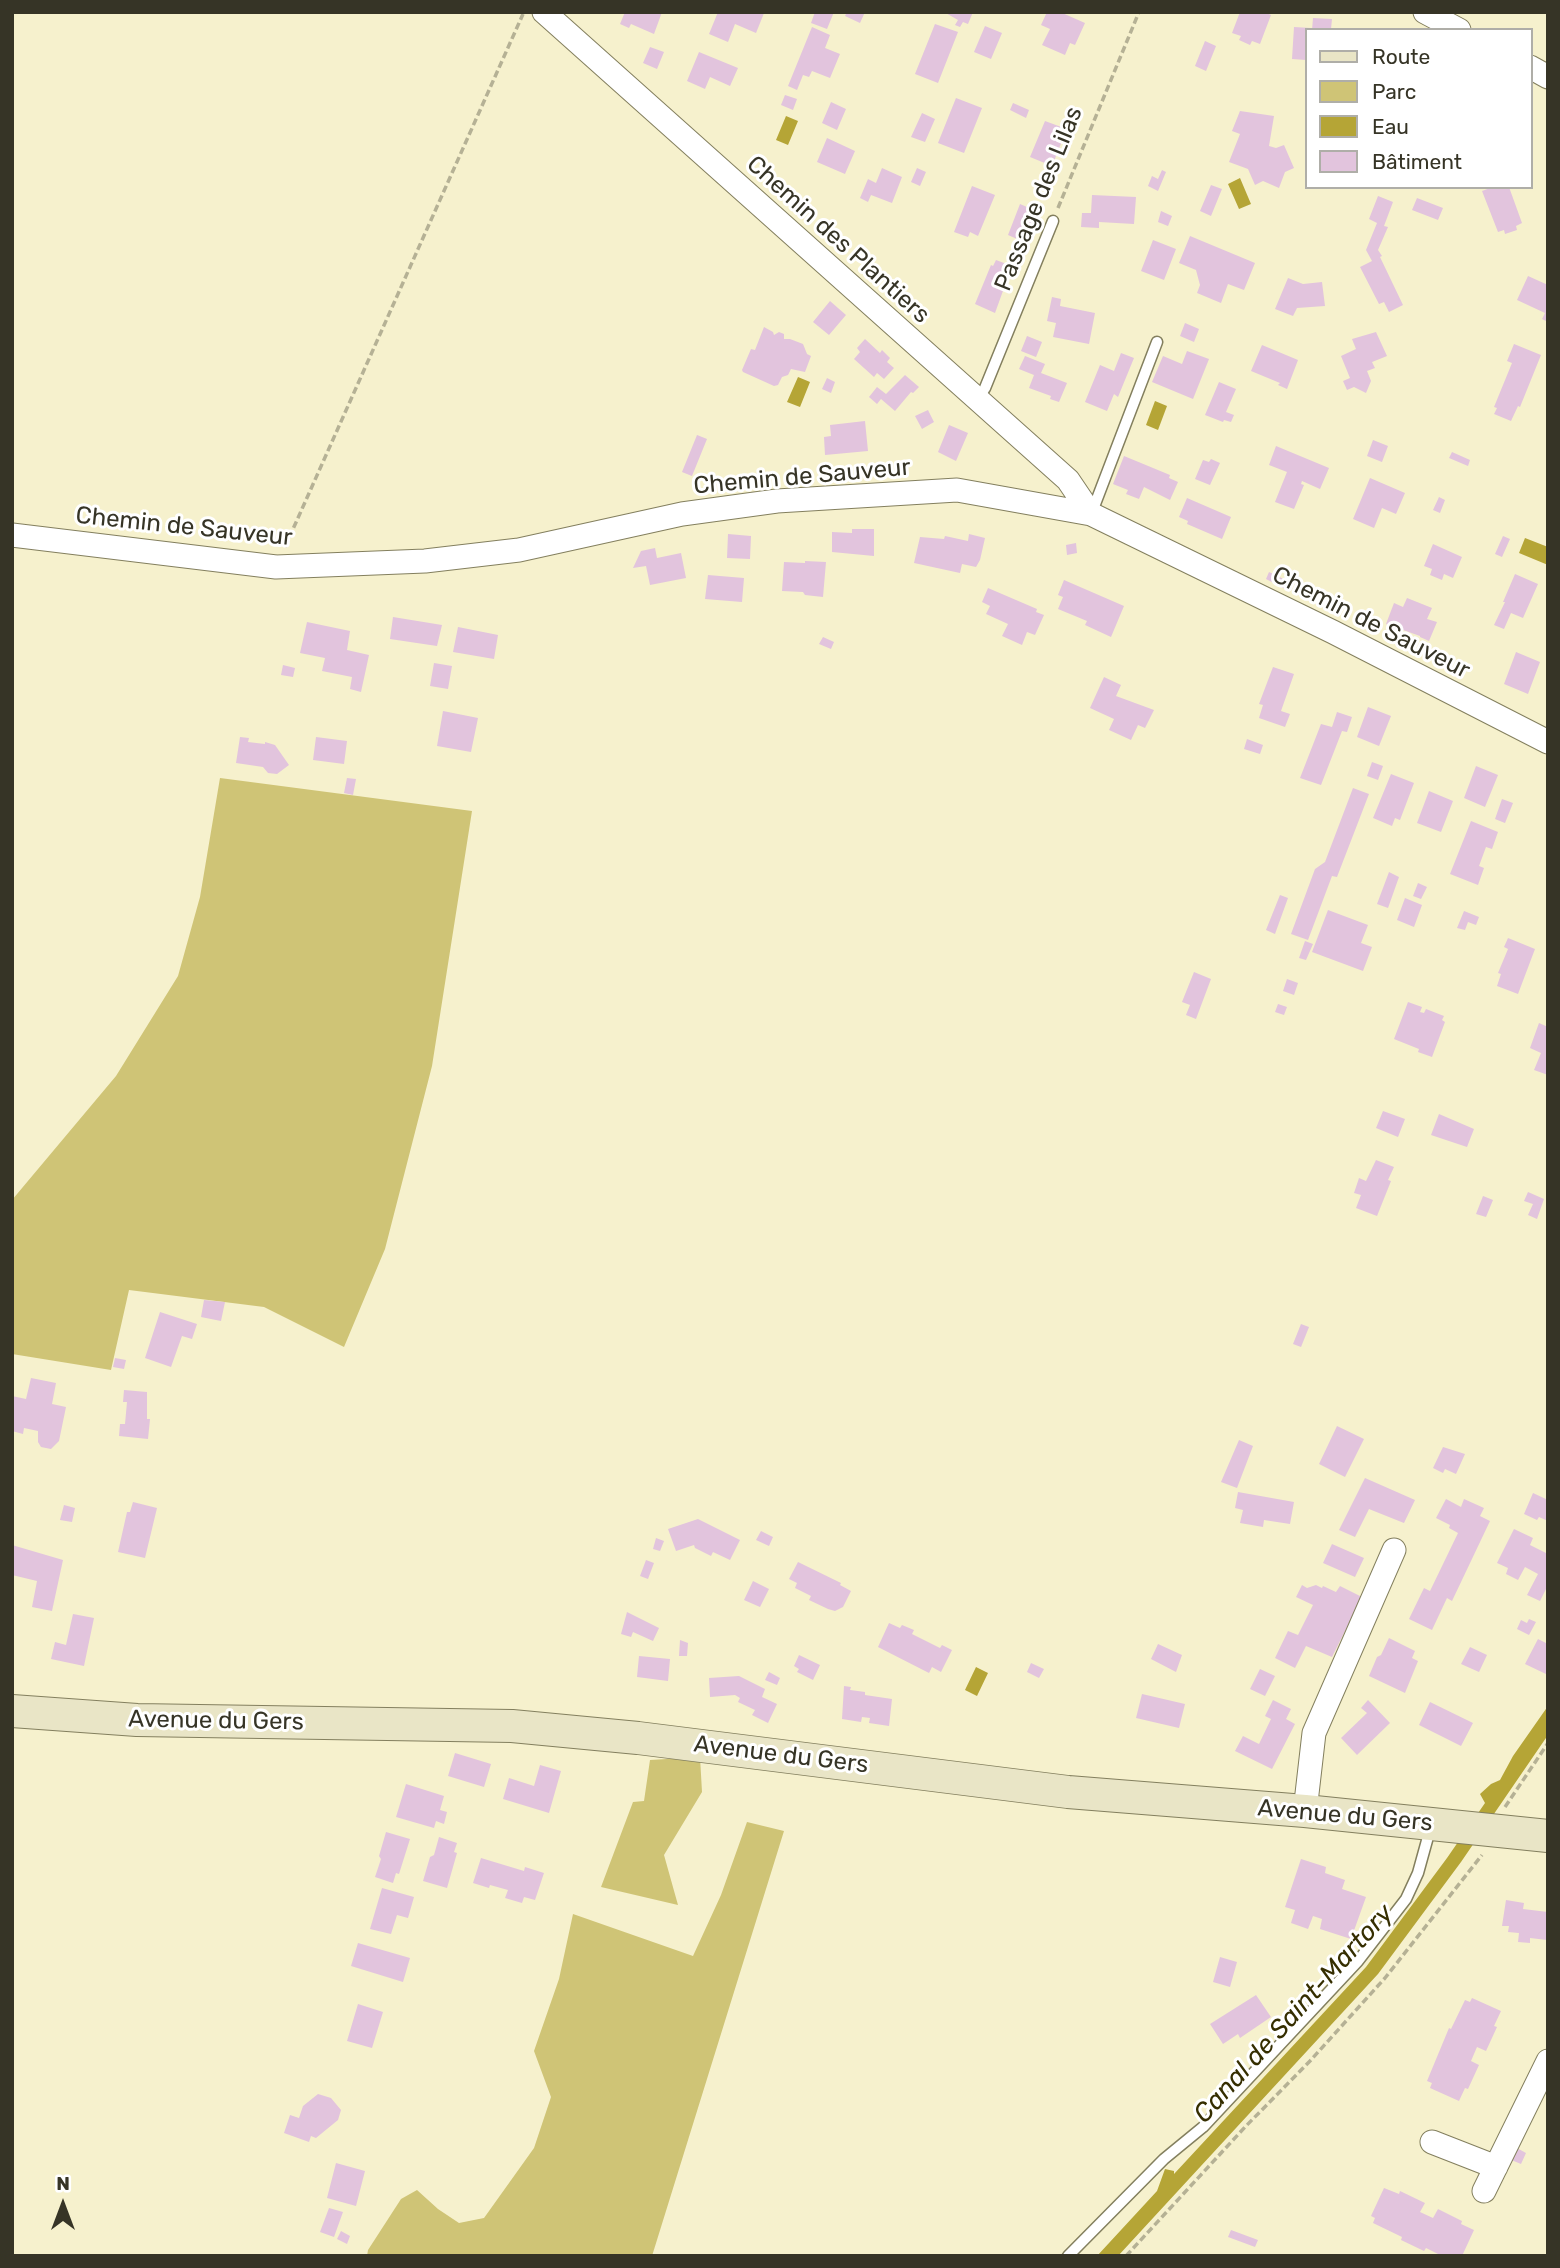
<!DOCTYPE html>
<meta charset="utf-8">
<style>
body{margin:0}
#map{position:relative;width:1560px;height:2268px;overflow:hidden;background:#f6f1cd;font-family:Rubik,sans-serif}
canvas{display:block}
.frame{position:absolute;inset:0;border:14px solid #363426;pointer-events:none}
.legend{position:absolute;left:1305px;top:28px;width:228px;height:161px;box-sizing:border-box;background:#fff;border:2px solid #afaea8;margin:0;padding:9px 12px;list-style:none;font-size:21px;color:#363426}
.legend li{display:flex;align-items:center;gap:14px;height:35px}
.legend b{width:35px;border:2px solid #afaea8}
.north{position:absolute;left:28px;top:2170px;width:70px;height:70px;-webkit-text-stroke:5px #fff;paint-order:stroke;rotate:0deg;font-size:19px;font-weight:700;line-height:28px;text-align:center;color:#363426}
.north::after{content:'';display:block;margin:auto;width:24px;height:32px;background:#363426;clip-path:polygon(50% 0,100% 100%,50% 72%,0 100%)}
</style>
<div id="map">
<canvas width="1560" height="2268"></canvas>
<div class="frame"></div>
<ul class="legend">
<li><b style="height:9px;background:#e9e5c6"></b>Route</li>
<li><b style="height:19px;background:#cfc476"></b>Parc</li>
<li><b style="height:19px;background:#b5a536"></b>Eau</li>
<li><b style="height:19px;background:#e2c4dd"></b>Bâtiment</li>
</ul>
<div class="north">N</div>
</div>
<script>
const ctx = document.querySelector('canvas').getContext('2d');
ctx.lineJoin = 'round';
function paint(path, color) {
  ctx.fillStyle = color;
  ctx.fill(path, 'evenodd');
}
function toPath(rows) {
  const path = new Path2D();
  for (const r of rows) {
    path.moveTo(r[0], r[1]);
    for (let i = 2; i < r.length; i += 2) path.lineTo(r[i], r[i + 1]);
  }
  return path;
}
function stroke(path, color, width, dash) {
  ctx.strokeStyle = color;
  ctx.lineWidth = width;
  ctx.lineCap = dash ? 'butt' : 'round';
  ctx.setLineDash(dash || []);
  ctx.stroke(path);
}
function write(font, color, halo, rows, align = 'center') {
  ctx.font = font + ' Rubik,sans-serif';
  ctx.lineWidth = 6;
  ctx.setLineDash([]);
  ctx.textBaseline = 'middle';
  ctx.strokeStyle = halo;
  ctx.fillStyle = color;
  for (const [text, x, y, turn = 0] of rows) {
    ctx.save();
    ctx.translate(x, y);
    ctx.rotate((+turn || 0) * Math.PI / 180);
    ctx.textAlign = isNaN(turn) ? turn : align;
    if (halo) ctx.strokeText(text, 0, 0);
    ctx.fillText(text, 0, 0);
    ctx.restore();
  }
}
paint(toPath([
 [220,778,472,811,432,1066,385,1249,344,1347,264,1307,129,1290,111,1370,12,1354,12,1200,116,1076,178,976,200,897],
 [700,1757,702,1792,664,1855,678,1905,601,1887,633,1802,644,1801,650,1760],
 [747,1822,784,1831,652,2256,367,2256,368,2250,401,2199,417,2190,438,2209,459,2223,484,2218,534,2148,551,2097,534,2051,559,1979,573,1914,693,1956,721,1895]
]), '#cfc476');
paint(toPath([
 [786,116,798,121,788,145,776,140],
 [1240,178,1251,204,1239,209,1228,184],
 [798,377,810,382,800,407,787,402],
 [1155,401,1167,406,1158,430,1146,425],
 [1525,538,1548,547,1548,565,1519,553],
 [976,1667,988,1673,977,1696,965,1690],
 [1548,1706,1548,1735,1461,1862,1378,1974,1118,2256,1097,2256,1157,2191,1165,2169,1174,2171,1174,2174,1366,1967,1447,1858,1485,1803,1480,1794,1491,1784,1500,1780,1513,1756]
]), '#b5a536');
paint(toPath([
 [625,12,662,12,654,34,631,24,629,28,620,24],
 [718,12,763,12,764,13,756,33,735,24,728,42,709,34],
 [815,12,834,12,827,29,811,23],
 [847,12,865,12,860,23,845,16],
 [944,12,973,12,968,24,963,22,960,27,955,25,958,20],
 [1047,12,1060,12,1085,23,1075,45,1070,43,1065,55,1042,45,1050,29,1041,25],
 [1240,12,1264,12,1271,15,1260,44,1252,41,1250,45,1239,40,1241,36,1232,33],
 [1313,18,1332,19,1331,29,1312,30],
 [935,24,958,32,938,83,915,74],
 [985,26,1002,33,991,59,974,52],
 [812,27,830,35,825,48,840,54,830,78,812,71,809,77,803,75,797,90,788,86],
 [1294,27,1311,28,1311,30,1306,30,1306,60,1292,59],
 [1205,41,1216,46,1206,71,1195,66],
 [650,47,664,52,657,69,643,63],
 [699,52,738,68,730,86,710,77,705,89,687,81],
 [785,95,797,99,793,110,781,105],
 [956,98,982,108,964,153,938,143],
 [831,102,846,109,837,130,822,123],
 [1013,103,1029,110,1026,118,1010,110],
 [1240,111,1274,116,1269,146,1276,148,1284,145,1294,168,1285,172,1279,188,1263,181,1255,185,1248,169,1229,162,1240,134,1232,131],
 [922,113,935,119,925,142,911,137],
 [1045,121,1064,128,1061,135,1064,136,1052,166,1030,157],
 [827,138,855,151,845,174,817,162],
 [882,168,902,177,892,203,871,195,868,202,860,198,868,179,876,183],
 [917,168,926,172,920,186,911,182],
 [1162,170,1166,172,1158,191,1148,186,1152,176,1158,179],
 [1211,185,1222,189,1211,216,1200,211],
 [972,186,995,195,978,236,970,232,968,237,954,232],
 [1493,187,1509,187,1522,223,1516,226,1517,230,1505,234,1504,230,1498,232,1482,191],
 [1092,195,1136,197,1134,224,1099,222,1099,228,1081,227,1082,213,1091,213],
 [1378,196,1393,202,1384,226,1388,227,1378,250,1382,256,1380,257,1403,305,1389,312,1384,302,1379,304,1360,267,1372,261,1366,250,1377,223,1369,219],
 [1417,198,1443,208,1438,220,1412,210],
 [1020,204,1036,211,1024,242,1008,235],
 [1161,211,1172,216,1168,226,1158,222],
 [1190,236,1255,263,1244,290,1228,284,1221,303,1197,293,1200,285,1196,270,1179,263],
 [1153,240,1176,249,1164,280,1141,271],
 [996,260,1012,266,995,313,975,304,991,265,993,266],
 [1528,276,1548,285,1548,322,1542,319,1545,313,1517,300],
 [1288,278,1303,284,1322,282,1325,306,1297,308,1293,316,1275,309],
 [1052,297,1061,299,1060,306,1095,313,1089,344,1053,337,1056,323,1047,321],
 [830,301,846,315,829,335,813,322],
 [1185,323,1199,329,1194,342,1180,336],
 [764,327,773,332,774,335,779,332,784,334,784,339,790,339,803,344,807,354,811,356,805,372,791,369,788,375,782,377,778,385,774,386,743,372,742,370,751,349,755,350],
 [1376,332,1387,356,1372,362,1375,368,1367,371,1371,381,1366,393,1354,387,1347,390,1343,381,1350,378,1341,356,1356,349,1352,339],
 [1027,336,1042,342,1036,357,1021,351],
 [865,339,880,353,882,350,890,358,887,362,894,368,884,379,877,373,874,377,854,359,860,352,857,348],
 [1514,344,1541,355,1520,407,1518,406,1511,421,1494,414,1497,408,1494,407,1512,363,1507,361],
 [1262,345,1298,360,1287,389,1278,385,1280,383,1251,371],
 [1187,351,1209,359,1193,399,1152,382,1163,356,1182,364],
 [1121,353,1134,358,1118,397,1114,394,1107,411,1085,402,1100,365,1114,371],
 [1025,356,1045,364,1041,373,1067,383,1059,402,1050,399,1051,396,1029,388,1034,375,1019,369],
 [905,375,919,387,913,393,911,392,895,411,881,399,877,404,869,397,877,387,886,394],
 [827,378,835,382,831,393,822,389],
 [1219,382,1236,389,1226,412,1234,415,1231,422,1224,420,1223,422,1205,415],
 [928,410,934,422,922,429,915,416],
 [865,421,868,451,825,455,824,437,831,436,830,425],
 [949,425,968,433,956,461,938,452],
 [697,435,707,439,692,476,682,472],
 [1373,440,1388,446,1382,462,1367,456],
 [1276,446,1329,468,1320,489,1302,481,1301,484,1304,485,1294,509,1275,502,1287,472,1269,465],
 [1452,452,1470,460,1468,466,1449,458],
 [1124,456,1170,475,1169,478,1178,482,1170,500,1144,487,1139,499,1126,494,1128,490,1113,484],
 [1211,459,1220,463,1210,485,1195,479,1203,460,1209,462],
 [1370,478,1405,493,1396,514,1382,508,1374,528,1353,519],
 [1439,497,1445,500,1440,513,1433,510],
 [1187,498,1231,517,1222,539,1187,524,1188,521,1179,517],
 [852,529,874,529,874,556,832,552,832,532,852,533],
 [728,534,751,536,750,559,727,558],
 [969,534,985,538,980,560,976,567,962,564,960,573,914,563,920,537,944,539,945,536,968,541],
 [1503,536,1510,539,1502,557,1495,554],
 [1076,543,1077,553,1067,555,1066,545],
 [1433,544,1462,557,1453,578,1444,574,1442,580,1430,575,1432,569,1424,566],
 [655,548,657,558,681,553,686,578,650,585,646,566,633,568,641,551],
 [805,561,826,562,823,597,805,595,803,592,782,591,784,562,805,563],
 [1269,572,1292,583,1289,591,1266,579],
 [1515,574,1538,584,1523,618,1511,613,1504,629,1494,625,1505,602,1503,602],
 [708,575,744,578,742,602,705,599],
 [1064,580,1124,606,1111,637,1085,625,1087,621,1058,609,1063,597,1058,595],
 [988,588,1037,609,1036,612,1044,615,1035,635,1027,632,1022,645,1002,636,1008,624,986,614,990,606,982,602],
 [1407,598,1432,608,1427,619,1437,622,1429,641,1420,637,1420,636,1386,624,1394,603,1403,607],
 [393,617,442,625,437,646,390,639],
 [307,622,350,631,347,650,369,655,361,692,350,689,352,677,322,671,325,658,300,653],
 [458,627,498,635,494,659,453,652],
 [823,637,834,642,831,649,819,644],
 [1516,652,1540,662,1528,694,1504,684],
 [434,663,452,666,448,689,430,686],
 [283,665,295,668,293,677,281,675],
 [1273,667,1294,674,1281,711,1290,714,1285,727,1259,718,1263,705,1259,704],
 [1104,677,1121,685,1116,696,1154,710,1145,728,1138,725,1131,740,1109,730,1114,719,1090,708],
 [1368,707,1391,716,1379,746,1357,737],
 [443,711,478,718,471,752,437,746],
 [1337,712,1352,717,1347,732,1342,731,1321,785,1300,778,1321,724,1332,727],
 [240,737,249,738,248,742,265,744,265,742,275,745,289,765,277,774,268,773,263,767,236,763],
 [316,737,347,741,344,764,313,760],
 [1247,739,1263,745,1260,754,1244,749],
 [1372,762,1383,766,1378,780,1367,776],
 [1476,766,1498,775,1485,807,1464,798],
 [1391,774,1414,783,1400,820,1395,818,1392,826,1373,818],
 [347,778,356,779,353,795,344,793],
 [1353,788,1369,794,1337,877,1332,876,1308,940,1291,934,1315,869,1325,862],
 [1429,791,1453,801,1441,832,1417,823],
 [1502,799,1513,803,1505,823,1495,819],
 [1471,821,1498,832,1492,849,1486,847,1479,866,1484,868,1478,885,1450,874],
 [1389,872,1399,877,1388,908,1377,904],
 [1418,883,1427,887,1421,899,1413,896],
 [1280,895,1288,898,1275,934,1266,930],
 [1405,898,1422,905,1414,927,1397,920],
 [1328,910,1368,925,1361,943,1372,947,1363,971,1312,952],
 [1464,911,1479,917,1476,925,1468,922,1465,930,1457,928],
 [1508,938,1535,949,1518,994,1497,986,1501,974,1498,973,1508,949,1504,947],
 [1305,941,1313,944,1306,960,1299,958],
 [1194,972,1211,979,1196,1019,1186,1015,1190,1005,1182,1002],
 [1287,979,1298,983,1294,995,1283,991],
 [1408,1002,1422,1007,1420,1012,1424,1013,1426,1009,1444,1016,1442,1020,1445,1022,1432,1057,1418,1052,1419,1049,1394,1039],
 [1278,1004,1287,1007,1284,1015,1275,1012],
 [1539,1023,1548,1027,1548,1075,1534,1070,1541,1053,1530,1048],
 [1383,1111,1405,1119,1398,1137,1376,1128],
 [1439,1114,1474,1129,1467,1147,1431,1135],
 [1376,1160,1394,1167,1388,1180,1391,1181,1377,1216,1356,1208,1361,1195,1354,1193,1359,1178,1366,1181],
 [1528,1192,1544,1199,1537,1219,1528,1215,1533,1204,1524,1201],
 [1483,1196,1493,1200,1486,1217,1476,1214],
 [204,1300,225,1302,221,1321,201,1317],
 [160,1312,197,1324,192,1339,182,1336,171,1367,145,1358],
 [1301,1324,1309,1327,1301,1347,1293,1344],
 [115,1358,126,1360,124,1369,113,1367],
 [31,1378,56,1383,52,1404,66,1407,59,1441,51,1449,41,1447,38,1442,38,1431,24,1428,23,1434,12,1431,12,1396,26,1399],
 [124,1390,147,1392,147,1419,150,1419,148,1439,119,1436,120,1424,125,1424,127,1402,123,1402],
 [1337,1426,1364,1439,1345,1477,1319,1464],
 [1239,1440,1253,1446,1237,1488,1221,1482],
 [1443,1447,1465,1454,1456,1474,1445,1469,1443,1473,1433,1468],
 [1365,1478,1415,1500,1404,1523,1369,1509,1355,1537,1339,1530],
 [1238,1492,1294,1502,1290,1524,1264,1520,1263,1527,1240,1523,1243,1510,1235,1508],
 [1533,1493,1548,1500,1548,1521,1539,1517,1537,1520,1524,1514],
 [1446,1499,1461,1507,1464,1499,1484,1508,1480,1516,1490,1521,1452,1601,1447,1598,1432,1630,1409,1619,1424,1588,1430,1591,1458,1533,1449,1528,1450,1525,1436,1518],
 [133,1502,157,1508,145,1558,118,1552,127,1512,130,1512],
 [64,1505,75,1508,72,1522,60,1520],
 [698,1519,740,1540,730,1560,713,1552,711,1556,695,1548,694,1545,676,1551,668,1529],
 [1514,1529,1533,1538,1530,1545,1548,1554,1548,1585,1540,1601,1527,1595,1538,1574,1525,1567,1518,1580,1506,1574,1508,1568,1497,1563],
 [761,1531,773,1537,769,1546,756,1540],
 [656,1538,664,1541,660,1551,653,1549],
 [1332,1544,1364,1558,1355,1577,1323,1563],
 [12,1545,63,1560,52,1611,32,1607,37,1581,12,1575],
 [646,1560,654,1563,648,1579,640,1576],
 [798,1562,841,1583,840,1585,851,1591,843,1607,835,1611,828,1609,809,1600,811,1596,795,1588,797,1583,789,1579],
 [753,1581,769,1589,760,1607,744,1600],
 [1302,1585,1307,1588,1316,1585,1322,1588,1323,1586,1336,1592,1340,1586,1362,1597,1332,1657,1306,1646,1295,1668,1275,1658,1288,1631,1298,1635,1313,1605,1296,1597],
 [627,1612,659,1628,653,1641,633,1632,631,1637,621,1634],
 [73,1614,94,1618,84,1666,51,1659,55,1642,66,1645],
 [1529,1619,1536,1622,1529,1635,1517,1629,1521,1620,1527,1623],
 [889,1623,900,1628,902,1625,914,1630,912,1634,940,1648,942,1645,952,1650,941,1672,932,1667,929,1673,878,1647],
 [1389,1638,1415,1651,1412,1658,1418,1661,1405,1693,1369,1676,1377,1657,1381,1655],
 [1538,1639,1548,1644,1548,1675,1525,1664],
 [680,1640,688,1643,687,1656,679,1656],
 [1158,1644,1182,1655,1176,1672,1151,1659],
 [1470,1647,1487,1655,1479,1672,1461,1664],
 [799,1655,820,1665,813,1680,797,1672,799,1669,794,1666],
 [639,1656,670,1659,668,1681,637,1677],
 [1031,1663,1044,1669,1039,1678,1027,1672],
 [1260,1669,1275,1676,1265,1696,1250,1689],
 [769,1672,780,1678,777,1685,765,1680],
 [739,1676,765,1689,762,1697,777,1704,768,1723,752,1715,755,1710,738,1702,740,1698,735,1695,710,1697,709,1678],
 [844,1686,851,1687,850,1690,865,1692,865,1695,892,1699,889,1726,869,1723,870,1718,862,1717,861,1722,842,1719],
 [1142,1694,1185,1704,1179,1728,1136,1718],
 [1273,1700,1291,1709,1286,1719,1295,1724,1272,1769,1235,1751,1243,1736,1259,1744,1271,1719,1265,1716],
 [1368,1700,1390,1723,1357,1755,1341,1738,1367,1713,1361,1708],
 [1430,1702,1473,1723,1461,1746,1419,1725],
 [455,1753,491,1764,484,1787,448,1776],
 [540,1765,561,1771,549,1813,503,1799,509,1778,534,1786],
 [406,1784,444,1796,440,1810,447,1812,444,1824,436,1821,434,1828,396,1817],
 [386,1832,410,1839,399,1874,396,1873,393,1883,375,1877,381,1859,379,1856],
 [439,1837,457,1843,454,1852,457,1853,447,1888,423,1881,430,1857,434,1855],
 [481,1858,524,1871,525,1867,544,1873,535,1900,524,1897,522,1903,505,1898,508,1890,490,1885,489,1888,473,1883],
 [1301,1859,1326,1867,1325,1873,1345,1880,1342,1889,1366,1897,1351,1939,1320,1929,1322,1919,1313,1916,1308,1929,1291,1923,1295,1910,1285,1907],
 [382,1888,414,1897,408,1918,397,1915,391,1934,370,1929],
 [1506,1900,1524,1903,1523,1909,1548,1912,1547,1940,1530,1938,1530,1943,1518,1942,1519,1933,1508,1932,1509,1926,1502,1926],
 [358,1943,410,1958,403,1982,351,1966],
 [1220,1957,1237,1962,1230,1987,1213,1982],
 [1256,1995,1271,2017,1240,2038,1238,2034,1223,2044,1210,2024],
 [1472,1998,1501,2011,1494,2026,1497,2027,1486,2051,1477,2047,1471,2061,1479,2065,1468,2089,1465,2088,1459,2101,1430,2088,1432,2083,1427,2081,1449,2028,1451,2029,1465,2000,1470,2002],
 [358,2004,383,2012,372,2048,347,2041],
 [318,2094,331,2098,341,2110,338,2120,316,2138,311,2136,309,2142,284,2133,290,2115,299,2118,303,2106],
 [1515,2147,1526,2153,1521,2164,1509,2159],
 [336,2163,365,2171,356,2206,327,2198],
 [1384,2188,1399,2194,1400,2191,1425,2203,1420,2212,1433,2218,1438,2209,1462,2221,1461,2224,1474,2230,1462,2256,1442,2256,1426,2248,1424,2251,1401,2240,1402,2237,1373,2223,1375,2218,1371,2216],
 [329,2208,343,2212,334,2237,320,2232],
 [1231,2230,1258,2240,1255,2247,1228,2237],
 [341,2231,350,2236,347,2244,337,2239]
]), '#e2c4dd');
const lane = toPath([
 [977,401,985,388,1053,221],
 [1092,512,1157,342],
 [1068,2256,1164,2159,1203,2127,1358,1961,1406,1899,1418,1873,1431,1826]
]);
const street = toPath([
 [544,12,1068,480,1091,514],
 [1425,12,1459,30],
 [1530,67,1548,77],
 [12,535,276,567,425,561,519,550,682,514,777,501,957,490,1091,514,1333,632,1548,742],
 [1305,1811,1314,1733,1394,1550],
 [1432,2142,1496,2167],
 [1484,2191,1548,2061]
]);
const secondary = toPath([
 [12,1711,137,1720,512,1726,638,1738,1068,1792,1305,1811,1548,1836]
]);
stroke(lane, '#837f5e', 13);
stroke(street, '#837f5e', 25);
stroke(secondary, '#837f5e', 34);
stroke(toPath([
 [1058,208,1139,12],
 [285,547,523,14],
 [1505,1807,1548,1743],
 [1126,2256,1246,2126,1310,2061,1385,1978,1482,1855]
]), '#b5b195', 3.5, [7, 3.5]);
stroke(lane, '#fff', 10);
stroke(street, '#fff', 23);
stroke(secondary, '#e9e5c6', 32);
write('24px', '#363426', '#fff', [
 ["Passage des Lilas",1039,199,-68],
 ["Chemin des Plantiers",838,240,42],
 ["Chemin de Sauveur",802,477,-5],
 ["Chemin de Sauveur",184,527,6],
 ["Chemin de Sauveur",1371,623,27],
 ["Avenue du Gers",216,1721,1],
 ["Avenue du Gers",781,1755,7],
 ["Avenue du Gers",1345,1816,5]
]);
write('italic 26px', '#352e00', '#fff', [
 ["Canal de Saint-Martory",1294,2014,-48]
]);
</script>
